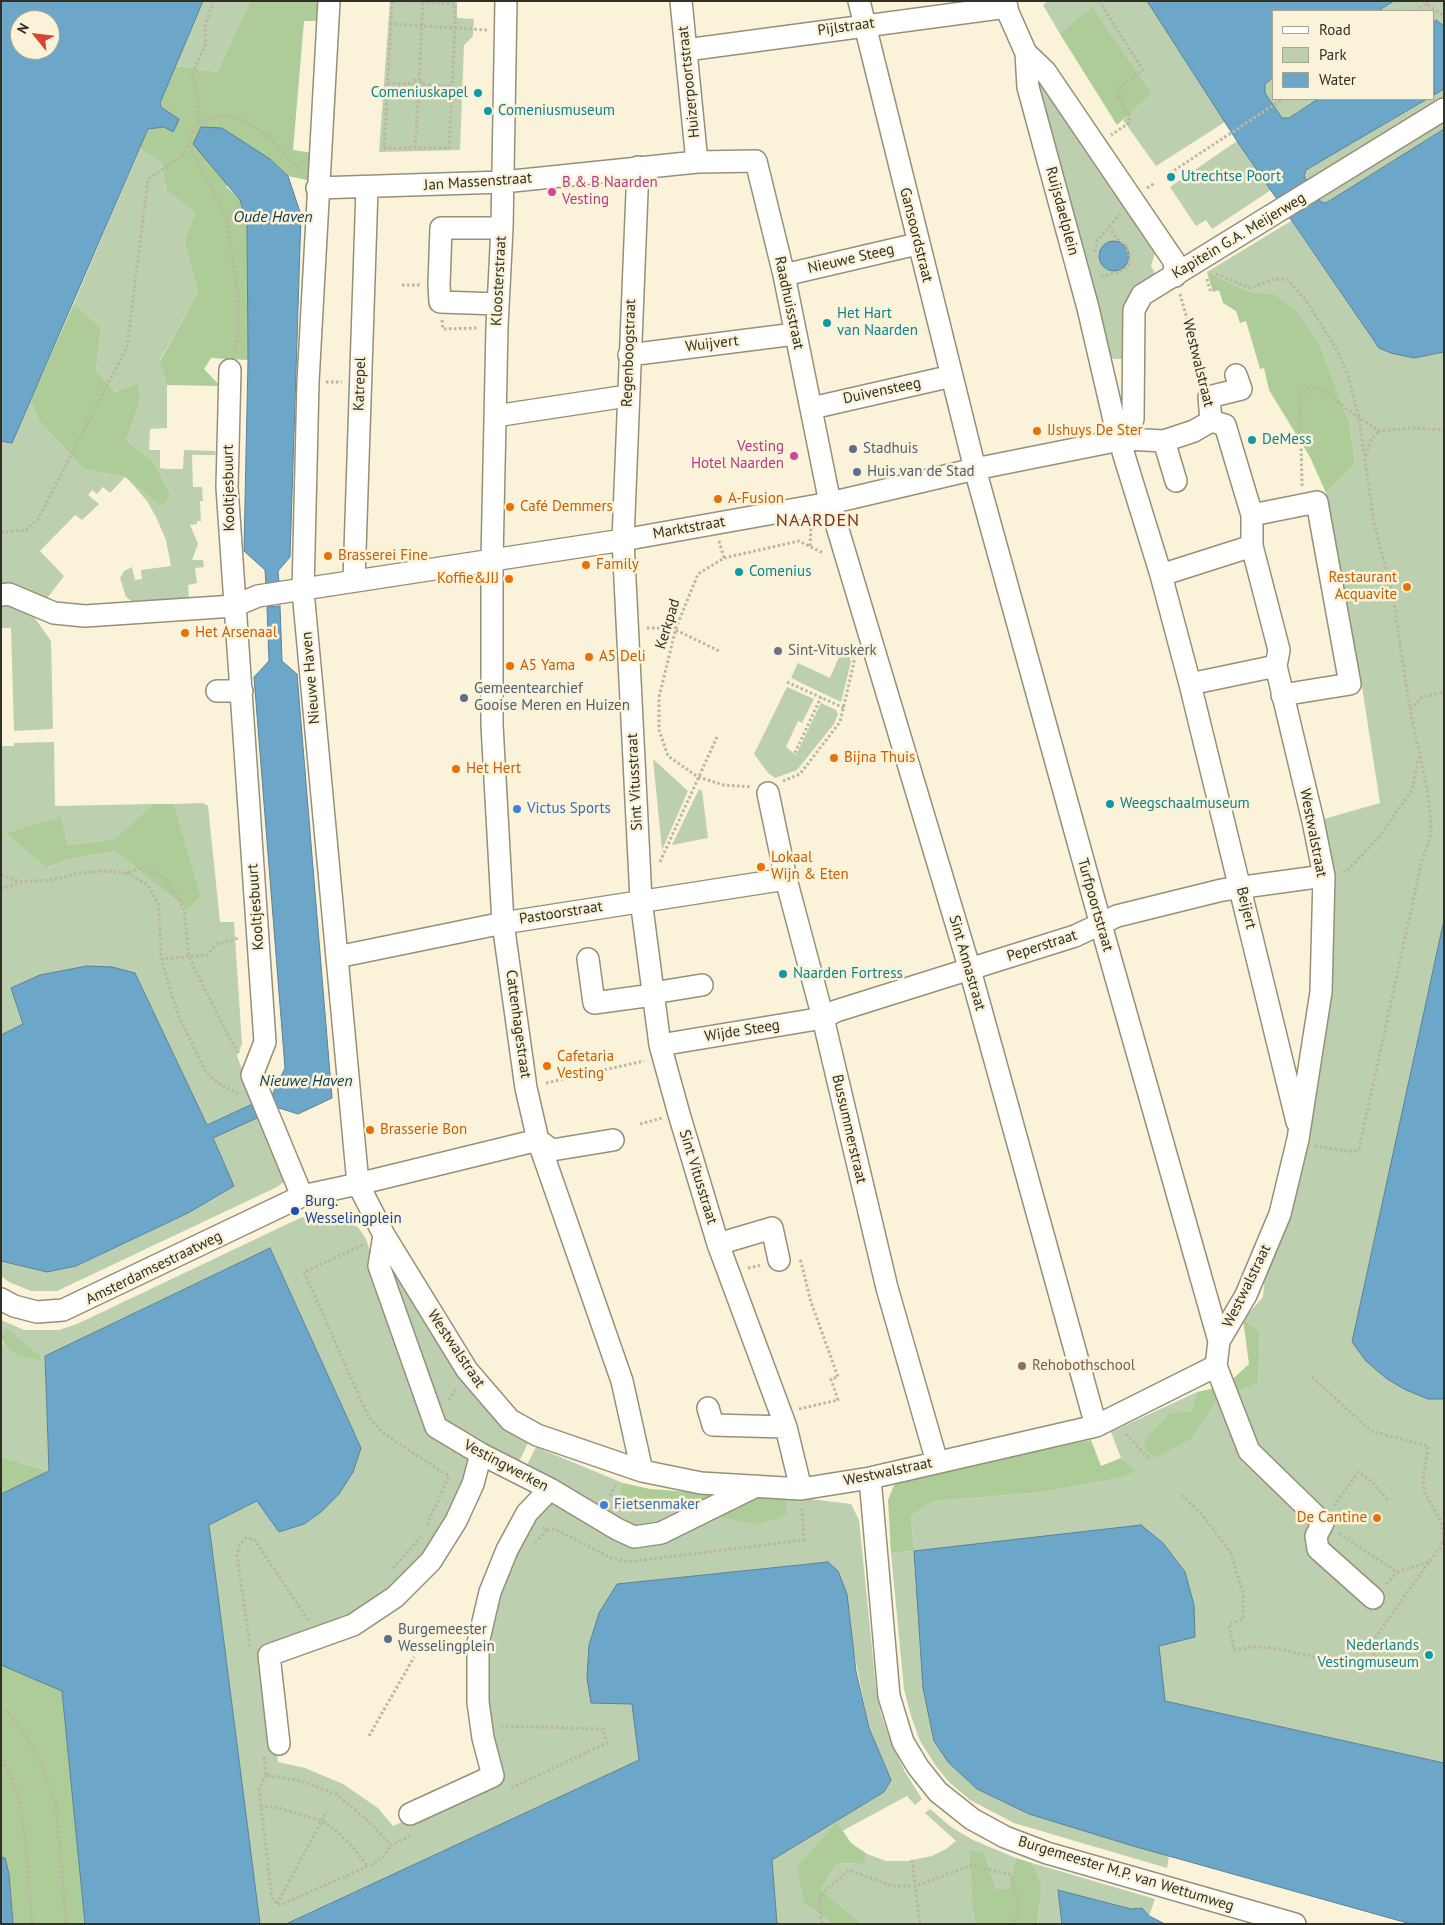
<!DOCTYPE html>
<meta charset="utf-8">
<style>
body{margin:0}
#map{position:relative;width:1445px;height:1925px;overflow:hidden;background:#faf3d9;font-family:"PT Sans",sans-serif}
canvas{display:block}
.frame{position:absolute;inset:0;border:2px solid #322f25;pointer-events:none}
.legend{position:absolute;left:1272px;top:10px;width:162px;height:90px;box-sizing:border-box;background:#faf3d9;border:1px solid #aaa591;margin:0;padding:6px 9px;list-style:none;font-size:15px;color:#322f25}
.legend li{display:flex;align-items:center;gap:10px;height:25px}
.legend b{width:25px;border:1px solid #aaa591}
.north{position:absolute;left:10px;top:10px;width:50px;height:50px;box-sizing:border-box;background:#faf3d9;border:1px solid #aaa591;border-radius:50%;rotate:299deg;font-size:14px;font-weight:700;line-height:20px;text-align:center;color:#322f25}
.north::after{content:'';display:block;margin:auto;width:18px;height:22px;background:#d24633;clip-path:polygon(50% 0,100% 100%,50% 72%,0 100%)}
</style>
<div id="map">
<canvas width="1445" height="1925"></canvas>
<div class="frame"></div>
<ul class="legend">
<li><b style="height:6px;background:#fff"></b>Road</li>
<li><b style="height:14px;background:#bccfae"></b>Park</li>
<li><b style="height:14px;background:#6ca6c9"></b>Water</li>
</ul>
<div class="north">N</div>
</div>
<script>
const ctx = document.querySelector('canvas').getContext('2d');
ctx.lineJoin = 'round';
function paint(path, color) {
  ctx.fillStyle = color;
  ctx.fill(path, 'evenodd');
}
function toPath(rows) {
  const path = new Path2D();
  for (const r of rows) {
    if (r.length === 3) {
      path.moveTo(r[0] + r[2], r[1]);
      path.arc(r[0], r[1], r[2], 0, 2 * Math.PI);
      continue;
    }
    path.moveTo(r[0], r[1]);
    for (let i = 2; i < r.length; i += 2) path.lineTo(r[i], r[i + 1]);
  }
  return path;
}
function stroke(path, color, width, dash) {
  ctx.strokeStyle = color;
  ctx.lineWidth = width;
  ctx.lineCap = dash ? 'butt' : 'round';
  ctx.setLineDash(dash || []);
  ctx.stroke(path);
}
function write(font, color, halo, rows, align = 'center') {
  ctx.font = font + ' "PT Sans",sans-serif';
  ctx.lineWidth = 5;
  ctx.setLineDash([]);
  ctx.textBaseline = 'middle';
  ctx.strokeStyle = halo;
  ctx.fillStyle = color;
  for (const [text, x, y, turn = 0] of rows) {
    ctx.save();
    ctx.translate(x, y);
    ctx.rotate((+turn || 0) * Math.PI / 180);
    ctx.textAlign = isNaN(turn) ? turn : align;
    if (halo) ctx.strokeText(text, 0, 0);
    ctx.fillText(text, 0, 0);
    ctx.restore();
  }
}
paint(toPath([
 [203,1,250,1,217,72,175,66],
 [390,1,457,2,457,18,474,19,473,36,464,45,460,150,379,152],
 [1048,1,1147,1,1225,122,1156,166,1123,120,1150,92,1092,8,1060,34,1043,5],
 [1394,1,1444,1,1444,26,1436,20,1434,22,1434,11,1378,11],
 [1274,77,1274,99,1318,99,1289,118,1282,118,1265,93,1265,84],
 [1041,78,1087,153,1091,151,1156,250,1151,266,1156,275,1125,359,1114,359,1107,354,1035,83],
 [1444,89,1444,129,1326,203,1321,202,1304,176,1306,170,1427,99,1434,99,1434,95],
 [1237,141,1271,190,1212,229,1206,220,1196,226,1170,187],
 [140,149,162,163,166,190,195,213,184,241,198,292,160,360,167,385,167,428,150,429,149,450,160,450,160,468,166,469,183,469,184,450,215,451,216,455,192,455,193,487,202,487,203,501,200,501,201,521,197,521,197,524,190,525,198,544,192,560,203,560,204,567,195,568,197,583,188,585,189,598,154,607,137,605,126,597,120,578,124,571,132,567,135,580,142,579,141,570,171,566,166,540,156,517,147,501,128,479,162,507,171,496,154,462,126,440,141,399,137,383,115,392,96,370,101,328,74,303],
 [1291,221,1379,348,1414,358,1444,352,1444,920,1419,1035,1428,1399,1444,1399,1444,1763,1164,1701,1159,1646,1194,1605,948,1762,977,1789,1029,1814,1169,1856,1167,1868,1014,1823,970,1800,949,1782,936,1766,920,1741,911,1716,904,1689,891,1553,914,1551,911,1516,934,1501,1043,1492,1119,1478,1135,1471,1121,1458,1111,1432,1197,1392,1191,1412,1192,1438,1218,1399,1258,1383,1260,1331,1243,1320,1263,1297,1265,1275,1329,986,1335,875,1324,819,1380,803,1363,693,1326,493,1355,463,1349,422,1320,345,1274,294,1250,292,1207,272],
 [31,400,39,421,84,469,125,477,110,493,103,487,97,494,92,490,88,495,99,504,82,520,75,515,40,551,64,576,45,601,1,583,1,441,12,442],
 [1,605,13,606,32,614,51,641,53,729,14,731,11,628,1,628],
 [845,643,851,662,841,702,791,678,798,663,830,678],
 [787,687,814,699,802,723,798,721,786,747,796,755,821,703,836,710,838,714,834,724,797,770,775,778,768,773,754,754],
 [54,742,55,806,153,804,114,839,68,845,61,818,6,833,48,868,66,860,115,851,188,910,201,896,174,804,203,803,208,806,220,922,234,922,242,1044,237,1056,255,1103,207,1125,135,973,11,988,23,1025,1,1035,1,746,14,746,14,743],
 [653,759,688,791,662,850],
 [699,789,702,791,708,838,672,845],
 [257,1117,284,1182,277,1187,57,1291,31,1291,9,1282,1,1276,1,1261,47,1272,76,1266,188,1213,234,1186,213,1138],
 [317,1214,346,1220,358,1227,366,1239,430,1426,471,1454,465,1480,448,1518,423,1556,388,1591,349,1619,312,1634,263,1646,278,1762,305,1768,343,1784,378,1808,393,1826,500,1779,482,1691,494,1595,538,1510,554,1499,619,1539,785,1496,851,1504,859,1520,876,1688,881,1714,890,1740,905,1772,922,1799,915,1805,907,1796,842,1831,837,1823,804,1903,833,1924,777,1924,772,1860,884,1792,891,1780,869,1728,838,1571,828,1562,618,1584,599,1613,589,1645,591,1702,633,1704,639,1760,286,1924,260,1924,209,1525,258,1501,279,1532,353,1472,361,1448,270,1248,45,1356,49,1471,1,1457,1,1340,6,1346,7,1328,1,1338,1,1320,24,1330,59,1330,77,1324,300,1218],
 [390,1263,510,1431,528,1443,517,1466,445,1425,387,1266],
 [536,1447,623,1483,619,1493,691,1512,650,1530,631,1530,525,1469],
 [930,1809,951,1827,973,1840,1016,1858,1008,1889,996,1889,984,1852,973,1912,976,1924,862,1924,821,1889,837,1863,862,1864,867,1854,886,1861,908,1861,932,1856,946,1849,956,1841,925,1813],
 [1032,1863,1155,1899,1149,1916,1142,1908,1131,1909,1058,1890,1062,1924,1037,1924,1042,1885]
]), '#bccfae');
paint(toPath([
 [250,1,323,1,322,21,304,21,293,150,313,153,311,181,288,176,270,159,226,186,240,200,247,223,248,360,211,358,204,369,220,386,167,385,160,361,198,292,184,241,195,213,166,190,162,163,140,149,148,129,164,127,179,119,159,105,175,66,217,72],
 [1092,7,1151,93,1117,125,1060,34],
 [1207,272,1250,292,1274,294,1297,313,1320,345,1349,422,1355,463,1326,493,1310,457,1269,390,1264,368,1260,369,1246,321,1240,323,1236,311,1223,303,1219,290,1213,292],
 [74,303,101,328,96,370,115,392,137,383,141,399,126,440,154,462,171,496,162,507,125,477,84,469,39,421,31,400],
 [153,804,174,804,201,896,188,910,115,851,66,860,47,868,6,833,61,817,68,845,114,839],
 [1243,1320,1260,1331,1258,1383,1218,1399,1192,1438,1155,1458,1144,1448,1147,1438,1170,1413,1191,1412,1197,1392,1225,1386,1249,1364],
 [6,1328,40,1356,41,1360,18,1356,6,1346,1,1338],
 [1091,1440,1101,1466,1121,1458,1136,1471,1119,1478,1043,1492,934,1501,911,1516,914,1551,891,1553,888,1500,894,1485,911,1475],
 [1,1457,49,1471,1,1494],
 [623,1483,650,1489,728,1495,691,1512,664,1512,619,1493],
 [756,1495,785,1496,787,1514,757,1525,713,1515],
 [1,1665,62,1690,85,1924,13,1924,9,1874,5,1859,1,1857],
 [837,1822,851,1843,867,1854,863,1864,837,1863,821,1889,862,1924,833,1924,804,1903,797,1867],
 [970,1850,984,1852,996,1889,1008,1889,1016,1858,1032,1863,1042,1885,1037,1924,976,1924,973,1912]
]), '#adcc97');
const water = toPath([
 [1,1,203,1,160,103,161,107,179,119,177,124,173,132,164,127,148,129,12,443,1,441,1,1],
 [20,20,50,20,50,50,20,50,20,20],
 [1147,1,1394,1,1378,11,1274,11,1274,77,1265,84,1265,93,1282,118,1289,118,1318,99,1427,99,1306,170,1304,176,1321,202,1326,203,1444,129,1444,352,1414,358,1391,353,1379,348,1237,141,1147,1],
 [1436,20,1444,26,1444,89,1434,95,1434,22,1436,20],
 [201,127,222,128,270,159,288,176,301,215,290,557,278,571,279,583,266,584,265,570,244,551,248,360,247,223,240,200,193,144,201,127],
 [1114,256,15],
 [280,606,282,661,297,674,332,1098,298,1114,279,1108,213,1138,234,1186,188,1213,76,1266,47,1272,1,1261,1,1035,23,1024,11,988,40,975,87,966,112,967,135,973,207,1125,272,1095,285,1068,254,677,269,661,267,607,280,606],
 [1444,920,1444,1399,1428,1399,1406,1390,1387,1379,1366,1361,1352,1342,1444,920],
 [270,1248,361,1448,353,1472,339,1494,321,1512,304,1524,279,1532,257,1501,209,1525,260,1924,85,1924,62,1691,1,1665,1,1494,49,1471,45,1356,270,1248],
 [1141,1525,1163,1543,1185,1572,1194,1605,1195,1637,1159,1646,1165,1701,1444,1763,1444,1924,1411,1924,1133,1846,1029,1814,977,1789,948,1762,934,1741,923,1688,914,1551,1141,1525],
 [828,1562,838,1571,847,1594,856,1671,869,1728,891,1780,884,1792,772,1860,777,1924,286,1924,639,1760,632,1704,591,1703,587,1678,589,1645,599,1613,617,1584,828,1562],
 [1,1857,5,1858,9,1874,13,1924,1,1924,1,1857],
 [1058,1890,1131,1909,1142,1908,1149,1916,1165,1924,1062,1924,1058,1890]
]);
paint(water, '#6ca6c9');
stroke(water, '#5b8298', 1);
const minor = toPath([
 [329,1,308,382,303,591,358,1184,538,1140],
 [506,1,502,228,497,327,492,560,492,725,503,923,526,1088,538,1140,622,1381,642,1471],
 [681,1,697,162],
 [859,1,975,469,1101,925,1219,1341],
 [1003,1,1026,53,1045,71,1174,261,1175,276],
 [686,50,1007,7],
 [1026,53,1028,87,1088,308,1114,420,1125,439],
 [638,167,623,540,641,900,660,1045,679,1114,718,1244,786,1427,801,1489],
 [317,188,503,182,697,162,756,161,784,275,830,503,970,970,1096,1426],
 [784,275,917,244],
 [498,304,440,302,439,285,441,228,502,228],
 [629,355,795,334],
 [230,370,227,487,265,1042,252,1075,302,1196],
 [812,408,952,376],
 [495,416,627,396],
 [1211,421,1209,397,1241,389,1236,375],
 [1164,441,1176,481],
 [1252,515,1317,502,1350,684,1282,695],
 [1161,575,1252,546],
 [354,581,367,188],
 [1,595,9,594,54,613,85,616,234,606,258,596,623,540,830,503,975,469,1125,439,1164,441,1194,431,1211,421],
 [1276,666,1190,684,1161,575,1123,452,1125,439,1133,419,1134,310,1142,295,1444,109],
 [1190,684,1297,1122],
 [217,691,242,691],
 [768,793,786,879,823,1018,887,1288,937,1462],
 [337,957,503,923,786,879],
 [588,959,594,1003,653,995],
 [653,993,702,985],
 [660,1045,823,1018,836,1011,1075,936,1117,916,1222,890,1324,876],
 [538,1140,552,1150,613,1140],
 [384,1235,379,1266,436,1427,481,1454,550,1489,617,1529,634,1537,661,1533,756,1486],
 [718,1244,772,1228,779,1260],
 [1,1299,14,1306,37,1312,63,1310,302,1196,358,1184,384,1235,467,1370,510,1420,537,1435,642,1471,701,1483,801,1489,870,1478,1096,1426,1216,1366,1219,1341,1246,1295,1280,1214,1298,1139,1321,992,1324,876,1313,821,1276,666,1279,650,1252,546,1252,515,1225,425,1211,421],
 [1216,1366,1249,1451,1323,1523,1316,1536,1318,1549,1373,1598],
 [708,1408,713,1425,786,1427],
 [870,1478,889,1696,903,1742,918,1767,938,1792,972,1819,1005,1837,1047,1853,1295,1924],
 [279,1744,269,1655,353,1625,395,1597,431,1561,456,1521,473,1484,481,1454],
 [410,1814,493,1776,483,1738,478,1702,478,1643,490,1592,507,1550,527,1513,550,1489]
]);
stroke(minor, '#969079', 24);
stroke(toPath([
 [407,1,455,4,455,28,449,148,384,148,391,24,487,30],
 [1099,1,1143,70,1120,86,1118,96,1130,117,1129,123,1111,135],
 [1426,4,1430,1],
 [1415,11,1426,4,1444,16],
 [391,24,392,1],
 [419,80,423,2],
 [388,83,414,84,414,80,423,81,423,89,413,89,414,84],
 [423,85,452,86],
 [198,123,198,98,192,74,206,43,205,27,214,1],
 [415,148,419,89],
 [1170,173,1283,99],
 [1147,188,1155,183],
 [1095,252,1097,241,1120,214],
 [1216,274,1250,288,1275,279,1287,279,1307,302,1337,350,1348,376,1359,418,1374,523,1393,596,1410,710],
 [1101,277,1124,270,1129,265,1130,258,1126,245,1117,239,1110,228],
 [1207,279,1211,293],
 [402,285,421,285],
 [1180,294,1204,379],
 [442,320,443,329,478,328],
 [234,352,238,337,238,295,227,219,189,145,193,132,198,123,220,115,235,117,251,125,269,137,300,170],
 [326,382,342,382],
 [1366,456,1371,439,1379,431],
 [1302,486,1300,396,1308,388,1324,390,1348,410,1379,431,1413,428,1444,430],
 [1,532,26,530,38,519,127,347,148,179,185,154,189,145],
 [719,541,724,558,698,574,676,628,659,697,659,730,668,756,698,777,724,785,752,787],
 [810,546,811,526],
 [724,558,799,541,823,553],
 [647,628,676,628],
 [676,630,719,651],
 [787,682,844,708],
 [795,753,821,697],
 [783,781,800,774,840,722,854,662,852,654],
 [660,862,717,737],
 [1343,872,1347,871,1380,836,1412,790,1418,761],
 [127,873,148,885,159,906,161,959,178,1014,206,1073,220,1084,238,1093],
 [1,875,21,882],
 [1,889,22,882,52,880,79,873,106,871,127,873,144,867,166,879,184,909,189,957,231,1041,239,1053],
 [161,959,207,955,217,944,239,938],
 [546,1083,644,1061],
 [640,1124,662,1118],
 [1315,1146,1354,1152,1359,1149,1422,860,1430,838,1431,824,1428,793,1410,710,1422,697,1444,692],
 [363,1245,304,1272,369,1418,384,1434,449,1476,426,1527],
 [748,1268,762,1265],
 [1312,1377,1371,1431,1428,1446,1423,1480,1425,1493,1441,1522,1444,1538],
 [449,1400,456,1388],
 [799,1409,838,1400,831,1379,838,1377,811,1302,800,1258],
 [1126,1434,1150,1460],
 [1182,1495,1203,1516,1231,1553,1243,1593,1243,1619,1229,1624,1234,1650,1250,1647,1275,1648,1357,1667,1379,1667,1370,1645,1429,1562],
 [610,1496,616,1484],
 [1334,1506,1358,1472,1371,1481,1388,1500],
 [547,1530,555,1529,609,1557,627,1562,804,1540,802,1507],
 [1339,1533,1397,1572,1429,1562,1440,1548,1444,1538],
 [535,1543,547,1530,542,1527],
 [393,1568,421,1537],
 [1386,1584,1397,1572],
 [250,1646,237,1555,240,1544,246,1538,254,1539,308,1620],
 [1,1707,9,1713,28,1740,43,1767,56,1804,66,1924],
 [501,1726,603,1729,607,1743,509,1789],
 [369,1736,414,1657],
 [1,1755,19,1796,26,1847,32,1924],
 [264,1757,266,1775,301,1781,336,1794,366,1819,391,1845,413,1835],
 [266,1775,259,1789,272,1899,277,1904,281,1905,373,1864,384,1856,391,1845],
 [260,1806,279,1808,322,1821,334,1829,352,1846,367,1866],
 [912,1860,920,1924],
 [277,1904,327,1811],
 [822,1924,819,1896,849,1870,892,1886,916,1886,972,1865,1011,1875,1018,1901,1018,1916,1012,1924]
]), '#bcb6a1', 3, [2.5, 2.5]);
stroke(minor, '#fff', 21);
for (const [x, y, r, color] of [
 [478,93,5,"#0f9aa8"],
 [488,111,5,"#0f9aa8"],
 [1171,177,5,"#0f9aa8"],
 [552,192,5,"#d1479c"],
 [827,323,5,"#0f9aa8"],
 [1037,431,5,"#e8710a"],
 [1252,440,5,"#0f9aa8"],
 [853,449,5,"#5c6f8a"],
 [794,456,5,"#d1479c"],
 [857,472,5,"#5c6f8a"],
 [718,499,5,"#e8710a"],
 [510,507,5,"#e8710a"],
 [328,556,5,"#e8710a"],
 [586,565,5,"#e8710a"],
 [739,572,5,"#0f9aa8"],
 [509,579,5,"#e8710a"],
 [1407,587,5,"#e8710a"],
 [185,633,5,"#e8710a"],
 [778,651,5,"#6b7280"],
 [589,657,5,"#e8710a"],
 [510,666,5,"#e8710a"],
 [464,698,5,"#5c6f8a"],
 [834,758,5,"#e8710a"],
 [456,769,5,"#e8710a"],
 [1110,804,5,"#0f9aa8"],
 [517,809,5,"#3f7fe0"],
 [761,867,5,"#e8710a"],
 [783,974,5,"#0f9aa8"],
 [547,1066,5,"#e8710a"],
 [370,1130,5,"#e8710a"],
 [295,1211,5,"#1a4fb4"],
 [1022,1366,5,"#8d6e63"],
 [604,1505,5,"#3f7fe0"],
 [1377,1518,5,"#e8710a"],
 [388,1639,5,"#5c6f8a"],
 [1429,1655,5,"#0f9aa8"]
]) {
  const dot = new Path2D();
  dot.arc(x, y, r, 0, 2 * Math.PI);
  ctx.fillStyle = color;
  ctx.fill(dot);
  stroke(dot, '#faf3d9', 2);
}
write('15px', '#322f25', '#faf3d9', [
 ["Pijlstraat",846,27,-8],
 ["Huizerpoortstraat",689,82,-96],
 ["Jan Massenstraat",478,182,-4],
 ["Ruijsdaelplein",1062,211,75],
 ["Gansoordstraat",916,235,76],
 ["Kapitein G.A. Meijerweg",1239,236,-31],
 ["Nieuwe Steeg",851,259,-13],
 ["Kloosterstraat",499,281,-87],
 ["Raadhuisstraat",789,303,78],
 ["Wuijvert",712,344,-7],
 ["Regenboogstraat",629,353,-88],
 ["Westwalstraat",1198,363,76],
 ["Katrepel",360,384,-88],
 ["Duivensteeg",882,391,-12],
 ["Kooltjesbuurt",229,488,-91],
 ["Marktstraat",689,528,-10],
 ["Kerkpad",668,624,-73],
 ["Nieuwe Haven",311,678,-95],
 ["Sint Vitusstraat",635,782,-93],
 ["Westwalstraat",1313,833,79],
 ["Turfpoortstraat",1095,905,74],
 ["Kooltjesbuurt",256,907,-94],
 ["Beijert",1246,908,76],
 ["Pastoorstraat",561,913,-9],
 ["Peperstraat",1042,946,-18],
 ["Sint Annastraat",967,963,74],
 ["Cattenhagestraat",518,1024,82],
 ["Wijde Steeg",742,1031,-9],
 ["Bussummerstraat",849,1129,77],
 ["Sint Vitusstraat",698,1177,73],
 ["Amsterdamsestraatweg",154,1268,-26],
 ["Westwalstraat",1247,1286,-64],
 ["Westwalstraat",456,1349,56],
 ["Vestingwerken",506,1466,28],
 ["Westwalstraat",888,1472,-12],
 ["Burgemeester M.P. van Wettumweg",1126,1874,17]
]);
write('15px', '#0d838f', '#faf3d9', [
 ["Comeniuskapel",468,93,"right"],
 ["Comeniusmuseum",498,111],
 ["Utrechtse Poort",1181,177],
 ["Het Hart",837,314],
 ["van Naarden",837,331],
 ["DeMess",1262,440],
 ["Comenius",749,572],
 ["Weegschaalmuseum",1120,804],
 ["Naarden Fortress",793,974],
 ["Nederlands",1419,1646,"right"],
 ["Vestingmuseum",1419,1663,"right"]
], 'left');
write('15px', '#b23c85', '#faf3d9', [
 ["B & B Naarden",562,183],
 ["Vesting",562,200],
 ["Vesting",784,447,"right"],
 ["Hotel Naarden",784,464,"right"]
], 'left');
write('15px', '#c56008', '#faf3d9', [
 ["IJshuys De Ster",1047,431],
 ["A-Fusion",728,499],
 ["Café Demmers",520,507],
 ["Brasserei Fine",338,556],
 ["Family",596,565],
 ["Restaurant",1397,578,"right"],
 ["Acquavite",1397,595,"right"],
 ["Koffie&JIJ",499,579,"right"],
 ["Het Arsenaal",195,633],
 ["A5 Deli",599,657],
 ["A5 Yama",520,666],
 ["Bijna Thuis",844,758],
 ["Het Hert",466,769],
 ["Lokaal",771,858],
 ["Wijn & Eten",771,875],
 ["Cafetaria",557,1057],
 ["Vesting",557,1074],
 ["Brasserie Bon",380,1130],
 ["De Cantine",1367,1518,"right"]
], 'left');
write('15px', '#4e5e75', '#faf3d9', [
 ["Stadhuis",863,449],
 ["Huis van de Stad",867,472],
 ["Gemeentearchief",474,689],
 ["Gooise Meren en Huizen",474,706],
 ["Burgemeester",398,1630],
 ["Wesselingplein",398,1647]
], 'left');
write('15px', '#5b616d', '#faf3d9', [
 ["Sint-Vituskerk",788,651]
], 'left');
write('15px', '#366cbe', '#faf3d9', [
 ["Victus Sports",527,809],
 ["Fietsenmaker",614,1505]
], 'left');
write('15px', '#164399', '#faf3d9', [
 ["Burg.",305,1202],
 ["Wesselingplein",305,1219]
], 'left');
write('15px', '#785e54', '#faf3d9', [
 ["Rehobothschool",1032,1366]
], 'left');
write('italic 16px', '#0c3d55', '#faf3d9', [
 ["Oude Haven",273,217],
 ["Nieuwe Haven",306,1081]
]);
ctx.letterSpacing = '1px';
write('18px', '#773227', '#faf3d9', [
 ["NAARDEN",818,521]
]);
ctx.letterSpacing = '0px';
</script>
